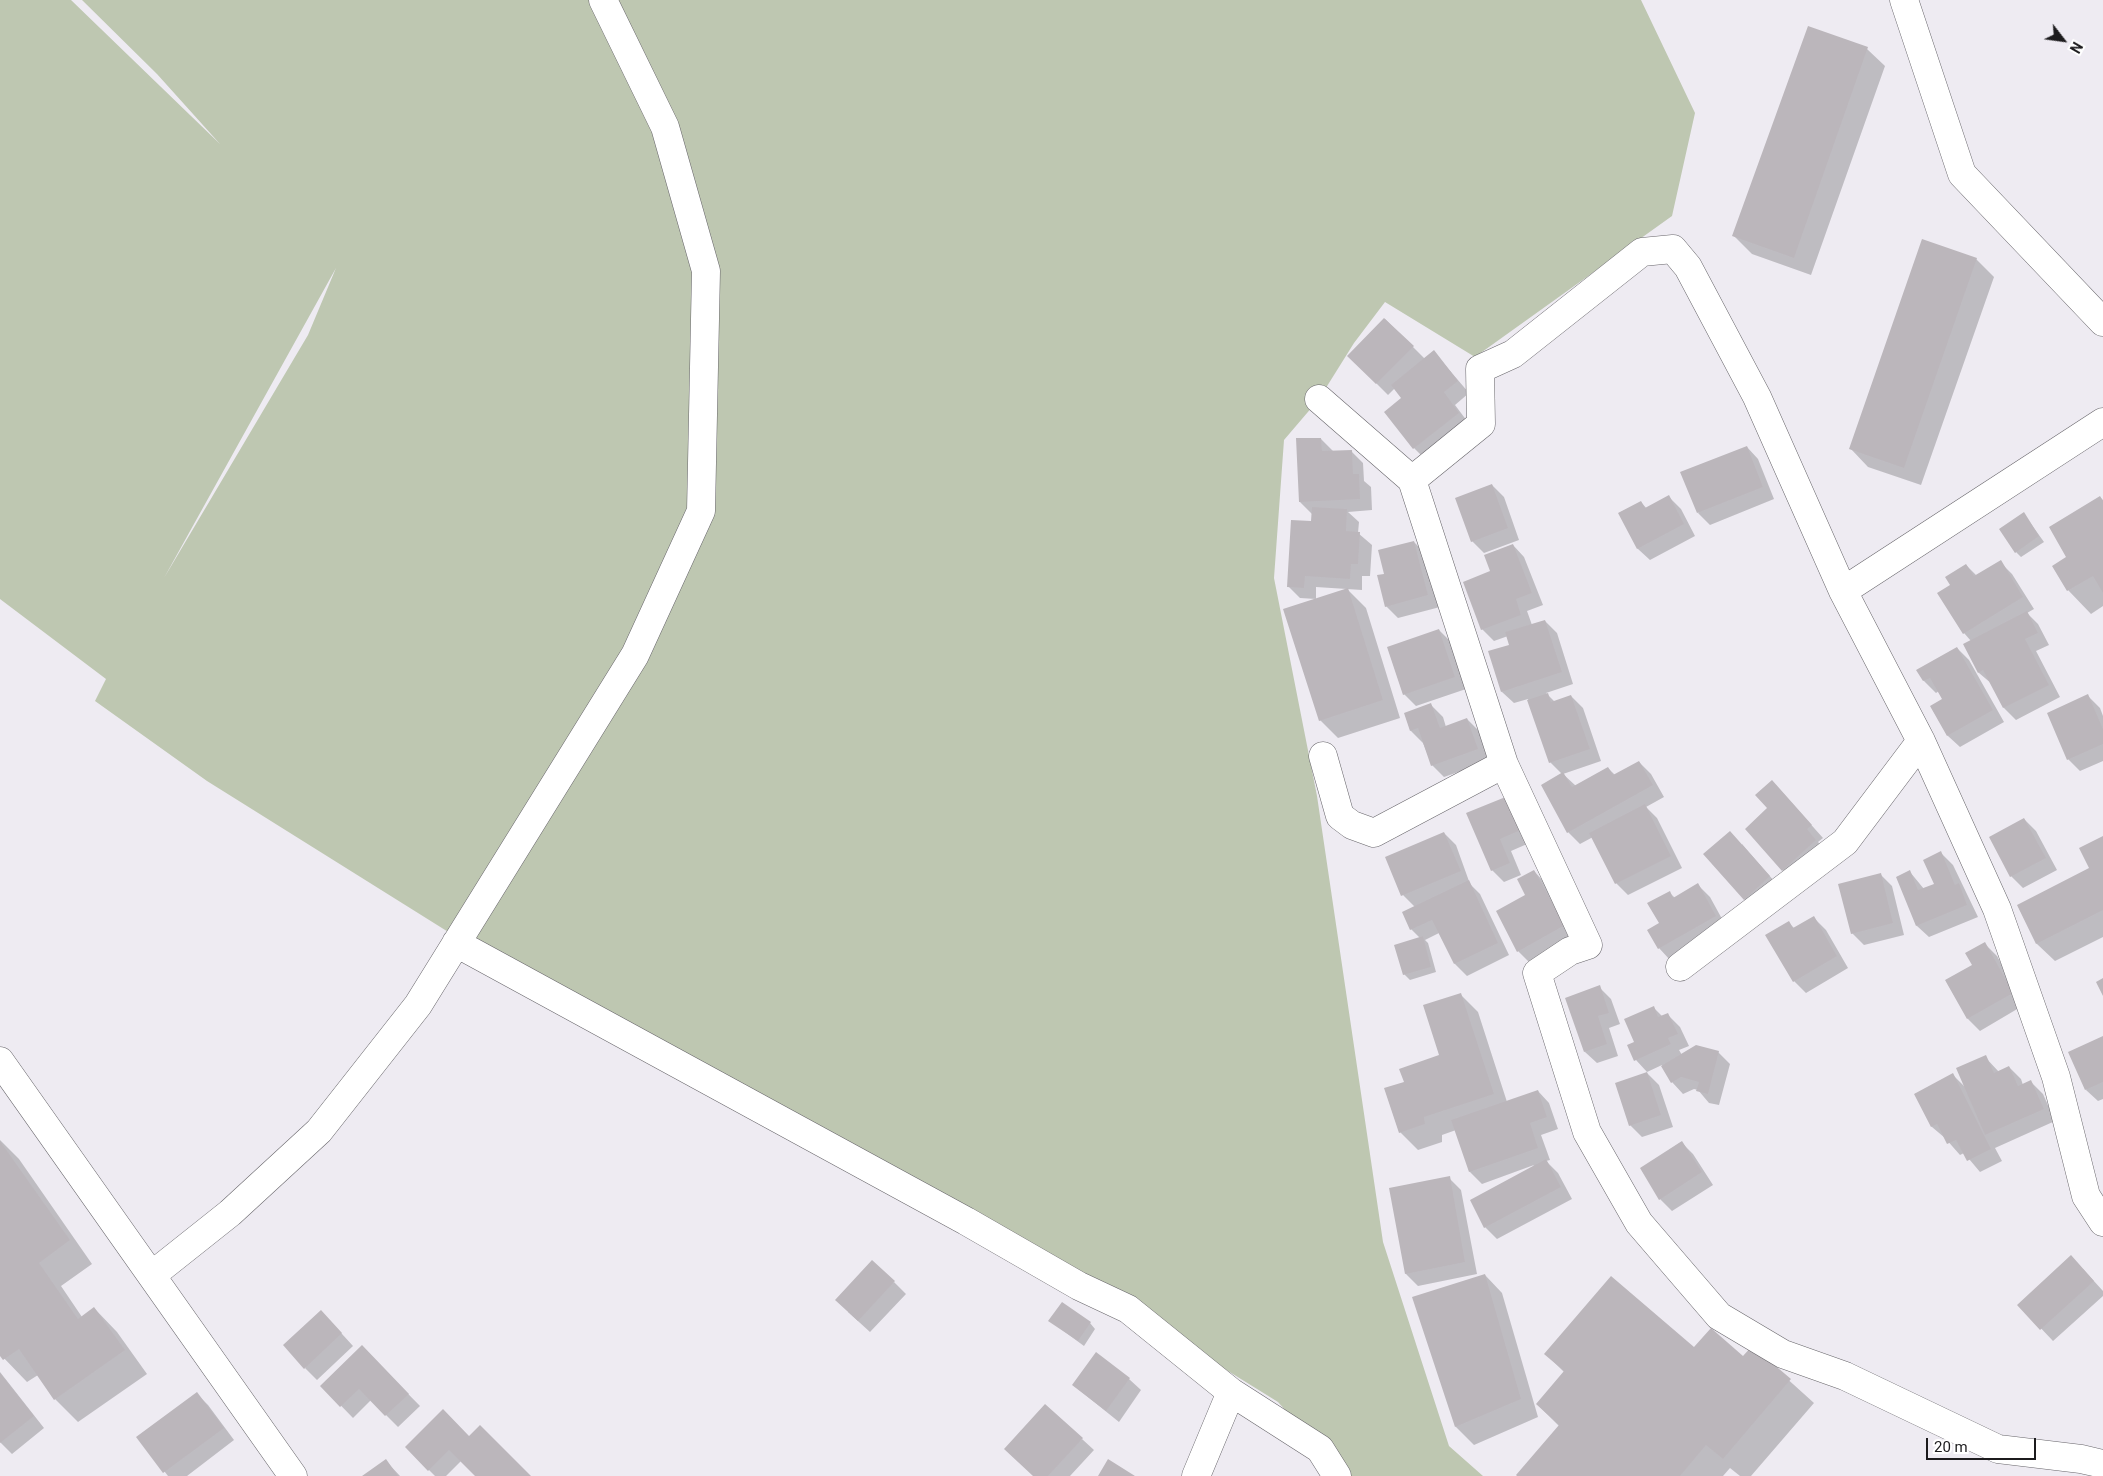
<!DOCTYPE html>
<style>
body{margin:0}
#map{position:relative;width:2103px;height:1476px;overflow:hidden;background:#eeebf2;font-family:Roboto,sans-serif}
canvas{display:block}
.north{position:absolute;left:2038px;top:15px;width:50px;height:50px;-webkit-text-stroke:4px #fff;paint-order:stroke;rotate:120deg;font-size:14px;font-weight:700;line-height:20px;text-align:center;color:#1c1b1d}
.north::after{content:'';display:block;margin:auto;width:18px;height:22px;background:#1c1b1d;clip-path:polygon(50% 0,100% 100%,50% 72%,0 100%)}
.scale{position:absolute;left:1926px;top:1438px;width:110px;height:22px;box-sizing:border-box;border:2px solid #1c1b1d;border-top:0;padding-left:6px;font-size:15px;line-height:18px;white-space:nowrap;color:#1c1b1d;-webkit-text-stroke:4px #fff;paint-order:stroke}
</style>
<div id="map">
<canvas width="2103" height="1476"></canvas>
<div class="north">N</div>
<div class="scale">20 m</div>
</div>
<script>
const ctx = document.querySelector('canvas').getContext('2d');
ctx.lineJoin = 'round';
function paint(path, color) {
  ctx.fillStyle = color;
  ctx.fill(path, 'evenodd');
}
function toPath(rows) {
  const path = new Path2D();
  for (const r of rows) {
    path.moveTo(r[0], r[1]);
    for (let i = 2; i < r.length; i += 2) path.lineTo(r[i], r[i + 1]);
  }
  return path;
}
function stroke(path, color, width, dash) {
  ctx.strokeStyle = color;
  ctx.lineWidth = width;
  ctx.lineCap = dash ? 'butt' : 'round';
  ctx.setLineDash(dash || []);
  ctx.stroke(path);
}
paint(toPath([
 [0,0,71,0,220,144,157,74,82,0,1641,0,1695,113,1672,216,1475,357,1385,302,1354,343,1319,399,1284,440,1274,578,1317,796,1383,1242,1449,1446,1483,1476,1344,1476,1278,1402,1128,1309,541,990,207,781,95,701,106,679,0,599],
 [336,268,308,335,164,578]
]), '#bec7b1');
paint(toPath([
 [1867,49,1885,66,1811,275,1752,254,1734,236],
 [1976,259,1994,277,1921,485,1868,467,1851,449],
 [1385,319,1425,359,1434,352,1469,393,1455,405,1470,425,1426,460,1414,448,1403,398,1395,388,1388,395,1349,356],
 [1321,439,1333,451,1351,451,1363,463,1364,481,1371,487,1372,510,1348,512,1359,522,1358,533,1372,545,1370,576,1362,576,1362,590,1316,587,1316,599,1300,598,1288,586,1312,522,1312,514,1300,502],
 [1747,447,1758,459,1774,499,1710,525,1698,513],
 [1492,485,1504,497,1519,540,1484,553,1472,541],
 [1669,497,1681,509,1695,536,1650,560,1638,549,1619,513,1641,502,1647,509],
 [2100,497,2103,500,2103,606,2091,614,2068,590,2068,557],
 [2024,514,2044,542,2021,557,2016,552],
 [1414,542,1426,554,1440,607,1398,618,1386,606,1386,574],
 [1513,545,1524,557,1543,605,1527,611,1532,625,1545,621,1557,633,1573,684,1546,693,1555,702,1571,696,1583,708,1601,761,1563,774,1576,786,1608,768,1615,775,1639,762,1651,774,1664,797,1646,807,1657,818,1682,868,1628,895,1616,883,1593,837,1580,844,1568,832,1542,785,1562,774,1550,762,1528,699,1514,703,1502,692,1511,645,1508,636,1494,641,1482,629,1491,572],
 [2000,562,2012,574,2034,609,2027,613,2038,624,2049,645,2036,651,2060,697,2016,720,2004,708,1992,684,1979,673,1964,645,1971,641,1964,633,1951,586,1966,565,1977,576],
 [1348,590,1366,608,1400,718,1338,738,1320,720],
 [1439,630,1451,642,1466,689,1416,706,1404,694],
 [1957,648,1969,660,2004,722,1960,747,1948,736,1931,707,1944,700,1939,691,1936,693,1924,681,1918,670],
 [2088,696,2100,708,2103,716,2103,761,2080,771,2068,759],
 [1431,705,1443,717,1446,727,1467,719,1479,731,1490,761,1444,777,1432,765,1423,743,1411,731,1405,714],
 [1772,781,1823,838,1818,842,1827,852,1795,882,1783,870,1769,808],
 [1508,797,1534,841,1511,851,1521,875,1504,882,1492,870],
 [2024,819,2036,831,2057,870,2023,888,2011,876],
 [1444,833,1456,845,1470,884,1480,894,1509,955,1467,976,1455,964,1439,933,1425,940,1428,943,1436,972,1410,980,1404,974,1420,938,1411,929,1415,907,1403,895],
 [2103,837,2103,937,2055,961,2037,944,2018,906,2091,869],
 [1742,844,1781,889,1756,911,1744,899],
 [1941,853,1953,865,1978,917,1929,937,1917,926,1897,877,1910,872,1924,889,1935,885],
 [1534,871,1545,883,1576,938,1530,963,1518,951,1527,896],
 [1881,875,1892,886,1904,935,1864,945,1852,933],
 [1698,885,1710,897,1727,928,1670,960,1659,948,1660,924,1670,893,1675,898],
 [1814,918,1826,930,1848,968,1806,993,1794,981,1789,923,1795,929],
 [1985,944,1997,956,2024,1005,1980,1031,1968,1019,1946,981,1974,965],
 [1599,987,1611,999,1620,1024,1609,1028,1618,1056,1597,1063,1585,1052],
 [1460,994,1478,1012,1507,1102,1538,1091,1549,1103,1558,1129,1541,1135,1550,1160,1546,1161,1558,1173,1572,1199,1497,1239,1485,1227,1534,1165,1482,1184,1470,1172,1456,1130,1442,1135,1442,1142,1418,1150,1400,1132,1405,1082,1441,1056],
 [1654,1008,1663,1017,1668,1015,1680,1027,1689,1046,1679,1050,1682,1055,1718,1052,1730,1064,1719,1105,1709,1103,1698,1090,1694,1089,1683,1094,1672,1082,1662,1065,1647,1072,1636,1060,1636,1043],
 [2103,1038,2103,1099,2098,1101,2086,1090],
 [1985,1057,1999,1072,2009,1067,2021,1079,2023,1085,2031,1082,2043,1094,2055,1121,1995,1148,2002,1161,1980,1172,1964,1153,1960,1155,1945,1138,1932,1127,1915,1094,1953,1075,1964,1086],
 [1647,1073,1659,1085,1673,1127,1642,1137,1630,1125],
 [0,1140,19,1159,92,1264,61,1286,82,1317,94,1308,117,1332,147,1374,78,1422,55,1399,38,1375,27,1382,0,1354],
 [1681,1142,1693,1154,1713,1185,1672,1211,1660,1199,1641,1169],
 [1449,1178,1461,1190,1477,1274,1418,1286,1406,1274,1391,1189],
 [2083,1269,2103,1291,2103,1296,2053,1341,2019,1305],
 [1485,1275,1502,1293,1538,1417,1474,1445,1456,1427,1414,1298],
 [894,1282,906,1294,870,1332,848,1312],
 [1050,1321,1090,1323,1095,1329,1084,1346],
 [332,1323,353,1346,317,1380,305,1368],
 [362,1347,420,1406,398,1427,371,1400,353,1418,322,1386],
 [1752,1347,1814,1403,1751,1476,1740,1476,1730,1468,1723,1476,1519,1476,1559,1426,1537,1404,1564,1372,1546,1354,1694,1349,1744,1357],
 [0,1372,44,1428,12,1454,0,1442],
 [1129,1379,1141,1390,1119,1422,1073,1385],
 [197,1394,208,1405,234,1440,187,1476,168,1476,138,1437],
 [469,1437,529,1476,476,1476,461,1461,446,1476,435,1476,406,1447],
 [1082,1439,1094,1450,1070,1476,1034,1476],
 [386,1461,400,1476,364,1476]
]), '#0003');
paint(toPath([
 [1808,26,1868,47,1794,258,1732,236],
 [1922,239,1977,258,1904,468,1849,449],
 [1384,318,1414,346,1376,384,1347,356],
 [1434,350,1458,381,1444,392,1459,413,1413,449,1384,412,1401,398,1391,385],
 [1296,438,1321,438,1322,451,1352,450,1353,474,1359,474,1360,499,1299,502],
 [1747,446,1763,487,1697,513,1680,472],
 [1492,484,1508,528,1471,542,1455,498],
 [1669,495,1684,524,1637,549,1618,513,1641,501,1645,508],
 [2100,496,2103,501,2103,593,2093,576,2067,591,2052,566,2066,557,2049,527],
 [1312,507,1347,509,1346,531,1360,532,1358,564,1351,564,1350,579,1305,576,1304,588,1287,587,1291,520,1311,521],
 [2024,512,2039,536,2015,553,1999,529],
 [1414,541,1428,595,1385,607,1377,575,1384,574,1378,550],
 [1513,544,1532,593,1516,599,1521,615,1481,630,1463,582,1490,571,1484,555],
 [2001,560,2023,597,1963,634,1937,593,1950,585,1945,577,1966,564,1974,576],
 [1348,588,1383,700,1319,721,1283,609],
 [2027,611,2038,633,2025,639,2049,685,2003,708,1983,670,1978,673,1963,644],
 [1545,620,1562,672,1501,692,1488,651,1509,645,1505,632],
 [1439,629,1455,677,1403,695,1387,647],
 [1957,647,1993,710,1947,736,1930,706,1942,699,1930,678,1923,681,1916,670],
 [1548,693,1551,702,1571,695,1590,749,1549,763,1527,700],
 [2088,694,2103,729,2103,744,2067,760,2047,713],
 [1431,703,1440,728,1467,718,1478,749,1431,766,1418,728,1410,731,1404,713],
 [1639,761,1653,785,1567,833,1541,785,1563,772,1572,787,1608,767,1613,775],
 [1772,780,1812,825,1807,829,1816,840,1782,871,1745,829,1767,808,1755,795],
 [1508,796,1523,829,1500,839,1510,863,1491,871,1466,813],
 [1645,804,1671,856,1615,884,1589,833],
 [2024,818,2046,858,2010,877,1989,837],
 [1730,831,1770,876,1744,900,1703,854],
 [1444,832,1461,871,1401,896,1385,857],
 [2103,836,2103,910,2036,944,2017,905,2089,868,2079,848],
 [1941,851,1955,885,1959,883,1967,905,1916,926,1896,877,1910,870,1918,890,1934,884,1923,860],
 [1534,870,1565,925,1517,952,1496,911,1525,895,1517,879],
 [1881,873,1893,923,1851,934,1838,884],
 [1469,880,1498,943,1454,964,1432,920,1410,930,1402,912],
 [1698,883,1716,916,1658,949,1647,930,1659,923,1647,903,1670,891,1673,898],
 [1814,916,1837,956,1793,982,1765,935,1789,921,1793,928],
 [1423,936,1431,967,1403,975,1394,945],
 [1985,942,2013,993,1967,1019,1945,980,1972,965,1965,953],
 [2103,978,2103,996,2096,982],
 [1600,985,1609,1013,1598,1016,1607,1044,1584,1052,1565,998],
 [1461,993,1494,1094,1424,1117,1425,1124,1399,1133,1384,1088,1404,1082,1399,1069,1439,1055,1423,1005],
 [1654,1006,1658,1017,1668,1013,1678,1034,1668,1038,1671,1044,1634,1061,1627,1045,1634,1042,1624,1019],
 [2103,1036,2103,1082,2085,1090,2068,1052],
 [1696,1045,1719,1051,1708,1094,1696,1091,1699,1082,1681,1077,1671,1083,1661,1066],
 [1986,1055,1994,1073,2009,1066,2018,1086,2031,1080,2044,1109,1985,1135,1956,1068],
 [1647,1072,1661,1115,1629,1126,1615,1083],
 [1953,1073,1991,1149,1967,1161,1956,1140,1947,1144,1937,1124,1931,1127,1914,1094],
 [1538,1090,1547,1117,1530,1123,1538,1148,1469,1172,1451,1120],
 [0,1141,70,1240,39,1263,78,1319,94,1307,125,1350,54,1400,19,1349,3,1360,0,1356],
 [1682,1141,1702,1172,1659,1200,1640,1168],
 [1546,1159,1561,1187,1484,1228,1470,1200],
 [1450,1176,1465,1262,1405,1274,1389,1188],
 [2071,1255,2094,1281,2040,1330,2017,1305],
 [872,1260,895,1281,858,1321,835,1300],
 [1485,1274,1521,1399,1455,1427,1412,1297],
 [1611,1276,1694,1347,1711,1328,1743,1356,1752,1346,1791,1379,1723,1459,1706,1445,1680,1476,1517,1476,1516,1475,1559,1425,1536,1404,1564,1371,1544,1354],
 [1062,1302,1091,1322,1078,1341,1048,1321],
 [321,1310,342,1333,304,1369,283,1345],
 [362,1345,409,1394,385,1416,359,1389,340,1407,320,1386],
 [1096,1352,1130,1378,1106,1411,1072,1385],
 [0,1373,34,1416,0,1443],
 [197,1392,224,1428,163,1473,136,1437],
 [1045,1404,1083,1438,1048,1476,1033,1476,1004,1449],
 [443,1409,469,1436,480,1425,531,1476,475,1476,449,1450,428,1471,405,1447],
 [386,1459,398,1476,362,1476],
 [1108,1459,1135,1476,1098,1476]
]), '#bbb6bb');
const minor = toPath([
 [1904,0,1962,174,2103,322],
 [1319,399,1412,480,1481,424,1480,369,1513,354,1642,252,1673,249,1688,267,1757,397,1843,591,1921,741,1997,909,2056,1077,2086,1196,2103,1222],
 [1412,480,1504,764,1588,945,1570,951,1537,973,1587,1132,1639,1223,1719,1316,1783,1354,1845,1376,1998,1449,2081,1459,2103,1464],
 [1843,591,2103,422],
 [1323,756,1340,816,1352,825,1374,833,1504,764],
 [456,943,966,1221,1079,1286,1128,1309,1231,1392,1196,1476],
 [1680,967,1845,842,1921,741],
 [0,1061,293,1476],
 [152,1275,230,1213,319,1131,418,1005,635,655,701,511,706,271,665,127,603,0],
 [1231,1392,1320,1449,1337,1476]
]);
stroke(minor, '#67656a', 29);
stroke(minor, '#fff', 28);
</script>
